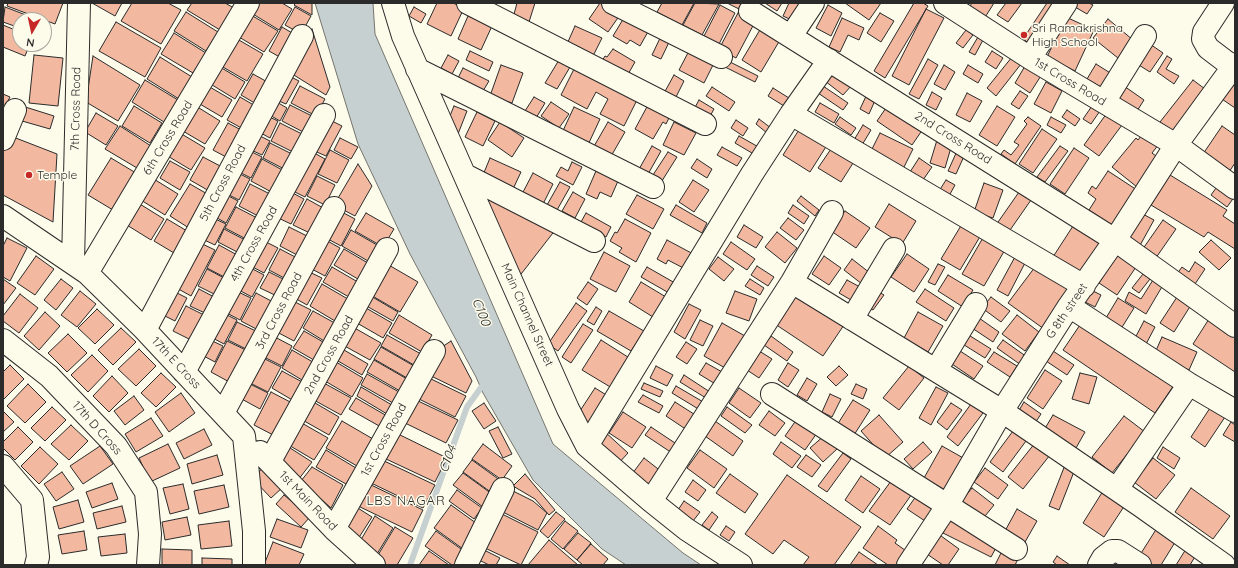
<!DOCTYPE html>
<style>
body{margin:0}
#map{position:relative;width:1238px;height:568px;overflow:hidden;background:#fdfbea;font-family:Quicksand,sans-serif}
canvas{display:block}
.frame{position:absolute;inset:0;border:4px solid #2b2b2b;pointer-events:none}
.north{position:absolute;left:12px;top:12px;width:40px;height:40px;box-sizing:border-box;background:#fdfbea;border:1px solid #a9a89e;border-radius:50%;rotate:189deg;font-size:11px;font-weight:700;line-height:16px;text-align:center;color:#2b2b2b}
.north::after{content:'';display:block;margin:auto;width:14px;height:18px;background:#c62828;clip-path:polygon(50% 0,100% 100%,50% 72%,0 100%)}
</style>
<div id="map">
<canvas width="1238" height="568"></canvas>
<div class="frame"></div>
<div class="north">N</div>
</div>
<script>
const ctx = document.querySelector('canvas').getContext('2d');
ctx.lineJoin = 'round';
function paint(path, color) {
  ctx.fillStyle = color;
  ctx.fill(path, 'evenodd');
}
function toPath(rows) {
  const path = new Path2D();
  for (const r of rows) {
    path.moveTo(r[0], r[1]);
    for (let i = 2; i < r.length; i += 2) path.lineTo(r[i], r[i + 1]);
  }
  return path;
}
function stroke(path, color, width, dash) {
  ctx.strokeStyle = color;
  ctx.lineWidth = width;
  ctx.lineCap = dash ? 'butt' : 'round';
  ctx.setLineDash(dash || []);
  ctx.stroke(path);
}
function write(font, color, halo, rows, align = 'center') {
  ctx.font = font + ' Quicksand,sans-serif';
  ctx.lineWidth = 3;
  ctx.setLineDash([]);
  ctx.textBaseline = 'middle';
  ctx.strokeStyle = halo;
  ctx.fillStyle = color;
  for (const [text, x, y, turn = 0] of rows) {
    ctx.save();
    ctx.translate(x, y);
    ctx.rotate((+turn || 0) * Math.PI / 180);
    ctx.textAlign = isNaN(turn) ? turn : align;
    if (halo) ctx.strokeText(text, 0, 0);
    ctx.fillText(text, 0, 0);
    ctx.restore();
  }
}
const water = toPath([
 [315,3,373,3,375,34,553,444,683,553,701,565,626,565,602,549,533,480,483,393,476,377,410,254,358,144,315,3]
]);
paint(water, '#c7d0d0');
stroke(water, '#74746e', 1);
stroke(toPath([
 [410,565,467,407,485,382]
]), '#c7d0d0', 6);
const building = toPath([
 [8,3,63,3,55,24,7,6,8,3],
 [92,3,122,3,115,16,92,3],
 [132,3,168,3,181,10,161,44,121,21,132,3],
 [192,3,225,3,234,8,220,30,187,10,192,3],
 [253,3,282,3,292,9,279,30,248,11,253,3],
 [296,3,312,3,312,15,294,5,296,3],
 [437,3,453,3,464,8,451,36,427,24,437,3],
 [517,3,535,3,529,22,513,18,517,3],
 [600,3,608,3,622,12,608,32,589,19,600,3],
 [662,3,694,3,682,25,657,12,662,3],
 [695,3,719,4,702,35,683,25,695,3],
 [727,3,745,3,741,10,727,3],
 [765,3,782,3,777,11,765,3],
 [789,3,800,3,796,22,783,16,789,3],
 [845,3,881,3,869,20,845,3],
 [914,3,923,3,928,6,885,78,874,71,914,3],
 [972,3,994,3,984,19,968,9,972,3],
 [1006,3,1022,3,1008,22,997,15,1006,3],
 [1047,3,1053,3,1030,44,1023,39,1047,3],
 [1078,3,1089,3,1093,5,1087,14,1075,7,1078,3],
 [720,5,735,13,719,44,704,36,720,5],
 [828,5,842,13,831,36,816,28,828,5],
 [5,7,39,20,20,20,20,28,3,22,5,7],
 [295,7,311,16,301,34,285,25,295,7],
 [414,7,426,14,421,23,409,16,414,7],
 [926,9,944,18,909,85,892,76,926,9],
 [186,12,218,32,206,51,174,31,186,12],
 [246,12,278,31,264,52,234,34,246,12],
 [738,13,755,22,736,58,719,49,738,13],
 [880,13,894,21,881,42,867,33,880,13],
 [468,16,492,26,481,50,458,39,468,16],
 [625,16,649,30,640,46,630,40,627,44,613,36,625,16],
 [1066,17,1094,30,1075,71,1047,57,1066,17],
 [842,18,864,28,859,40,848,35,840,52,829,47,842,18],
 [1108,19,1133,40,1118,58,1093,38,1108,19],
 [116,22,161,48,145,77,99,51,116,22],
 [3,25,20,32,20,44,30,44,25,56,3,47,3,25],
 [575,26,602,38,593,56,567,44,575,26],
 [282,27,299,37,285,60,269,51,282,27],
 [761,28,780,40,761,72,742,60,761,28],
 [312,29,330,87,326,95,289,72,312,29],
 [966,30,973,35,963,48,956,43,966,30],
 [174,33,206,53,193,73,161,54,174,33],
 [662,34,671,38,661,59,652,55,662,34],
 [232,36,263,54,247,81,216,63,232,36],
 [978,37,983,40,975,55,969,52,978,37],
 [1147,42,1163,53,1150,72,1134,62,1147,42],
 [613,49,635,62,627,76,602,61,605,56,607,57,613,49],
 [690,49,715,61,704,83,679,70,690,49],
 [470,51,493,62,489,71,466,60,470,51],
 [992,51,1003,58,996,69,985,62,992,51],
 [34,55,63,58,58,106,29,103,34,55],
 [448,55,459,61,452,74,441,68,448,55],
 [562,55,573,62,557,89,545,83,562,55],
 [93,56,140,85,118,121,86,102,93,56],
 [1167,56,1172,59,1166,69,1179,76,1174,84,1157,72,1167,56],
 [160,57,192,77,179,99,147,79,160,57],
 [1012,57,1021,64,996,96,987,88,1012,57],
 [928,59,938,65,919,99,909,94,928,59],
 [726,60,758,76,755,82,723,66,726,60],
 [1028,61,1044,71,1030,93,1015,83,1028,61],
 [215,64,245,82,235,99,204,80,215,64],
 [1096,64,1115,76,1106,90,1087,79,1096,64],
 [501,65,523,73,512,103,490,96,501,65],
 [944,65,955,72,945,90,934,84,944,65],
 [968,65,983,74,978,83,963,74,968,65],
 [575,67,637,100,624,126,600,114,608,99,596,92,587,109,561,95,575,67],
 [463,68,489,81,483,91,458,78,463,68],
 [834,70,852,85,843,95,825,81,834,70],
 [253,74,271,84,258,105,241,95,253,74],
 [287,75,299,81,286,104,274,99,287,75],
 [674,75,684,81,674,101,663,95,674,75],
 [1235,79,1235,108,1219,97,1235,79],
 [145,80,178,100,164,122,132,102,145,80],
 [1193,80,1209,92,1176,134,1160,122,1193,80],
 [1046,82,1062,91,1051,113,1034,104,1046,82],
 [203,83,232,100,222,117,193,100,203,83],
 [300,86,325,99,316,116,291,103,300,86],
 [823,86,848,103,843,110,818,93,823,86],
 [1124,86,1144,100,1137,111,1117,97,1124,86],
 [712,87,735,102,729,111,706,96,712,87],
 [773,88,789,98,784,106,768,96,773,88],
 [1020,91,1028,96,1019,109,1011,104,1020,91],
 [868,92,877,96,869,114,860,109,868,92],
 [932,92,942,98,936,110,926,105,932,92],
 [967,93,982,101,970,122,956,115,967,93],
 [3,94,10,97,8,101,15,104,3,124,3,94],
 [240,97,257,107,245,130,227,120,240,97],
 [534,97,545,103,536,118,525,111,534,97],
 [699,100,714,109,708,120,693,111,699,100],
 [275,101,287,108,280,121,268,114,275,101],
 [551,102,569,114,559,128,541,116,551,102],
 [191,103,220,121,205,144,176,127,191,103],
 [820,103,839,114,834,123,815,112,820,103],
 [1094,103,1102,108,1091,124,1083,119,1094,103],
 [19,105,54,116,50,129,15,119,19,105],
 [290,105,316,118,307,134,282,121,290,105],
 [648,105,670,116,666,124,663,122,653,139,635,129,648,105],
 [888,105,923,129,912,145,877,121,888,105],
 [134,106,162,123,150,143,122,126,134,106],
 [454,106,467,111,458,134,445,128,454,106],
 [997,106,1015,117,997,146,979,135,997,106],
 [574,107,600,119,587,147,561,135,574,107],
 [1067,110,1080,119,1075,126,1062,117,1067,110],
 [477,112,495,121,483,146,465,137,477,112],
 [96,113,118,126,106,145,85,132,96,113],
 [1107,113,1122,125,1099,156,1084,145,1107,113],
 [265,115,278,121,270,138,257,131,265,115],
 [840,117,856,128,851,135,835,124,840,117],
 [1028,117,1041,126,1015,164,1001,154,1004,150,1011,155,1019,145,1014,142,1027,124,1024,121,1028,117],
 [1051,117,1066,125,1061,133,1047,125,1051,117],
 [326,118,342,126,326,156,310,149,326,118],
 [759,119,771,128,767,133,756,124,759,119],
 [736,120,748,128,743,136,731,128,736,120],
 [500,122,524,138,512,157,488,140,500,122],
 [608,122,625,132,610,158,593,148,608,122],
 [674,122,696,133,684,155,663,145,674,122],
 [228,123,243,131,228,158,213,150,228,123],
 [280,123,306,136,297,154,271,141,280,123],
 [802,125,829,142,810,172,783,155,802,125],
 [863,125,871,130,862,145,854,140,863,125],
 [120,126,151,146,137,168,105,149,120,126],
 [1222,126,1235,135,1235,163,1229,172,1203,154,1222,126],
 [1042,129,1057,139,1033,173,1019,164,1042,129],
 [175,130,205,148,191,170,161,152,175,130],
 [1144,132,1159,144,1152,153,1160,159,1137,187,1112,167,1136,138,1138,140,1144,132],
 [880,133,913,149,903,169,870,153,880,133],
 [256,134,270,141,262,155,249,149,256,134],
 [8,135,57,154,53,222,3,195,3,147,8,135],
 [739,136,762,149,757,156,735,143,739,136],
 [340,138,358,147,351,159,334,150,340,138],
 [937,140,952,144,945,168,930,163,937,140],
 [270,143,296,156,288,171,263,158,270,143],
 [652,146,661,151,647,176,638,171,652,146],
 [833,146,855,160,841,182,818,168,833,146],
 [1060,146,1068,151,1045,182,1037,177,1060,146],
 [722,147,742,158,737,166,717,155,722,147],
 [1074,148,1089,158,1065,194,1050,184,1074,148],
 [248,150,262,157,251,178,237,171,248,150],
 [309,150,325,159,305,197,289,189,309,150],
 [330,150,349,160,337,183,318,174,330,150],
 [957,151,965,154,956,174,948,171,957,151],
 [668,152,677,157,660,184,651,178,668,152],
 [203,157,224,168,211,192,190,180,203,157],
 [111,158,136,173,113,210,88,195,111,158],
 [490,158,521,172,513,189,483,175,490,158],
 [919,158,932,167,923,180,910,172,919,158],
 [262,159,288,173,277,195,251,181,262,159],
 [697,159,712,169,707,178,691,168,697,159],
 [170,161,190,172,180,190,160,178,170,161],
 [572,162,582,167,573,185,556,176,561,167,568,171,572,162],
 [358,164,372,186,355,216,334,205,358,164],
 [596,171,618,181,611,197,600,192,597,199,586,194,596,171],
 [1108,171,1140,192,1116,228,1089,210,1096,199,1088,193,1092,186,1096,189,1108,171],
 [236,172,250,179,239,200,225,193,236,172],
 [533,173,553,184,543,204,522,194,533,173],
 [1170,175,1227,210,1223,216,1235,224,1235,249,1208,232,1204,237,1151,205,1170,175],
 [149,176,178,194,165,215,136,197,149,176],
 [317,176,335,185,325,205,307,196,317,176],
 [693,180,709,190,694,212,679,202,693,180],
 [946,180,955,185,949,196,939,191,946,180],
 [560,182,570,187,557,210,547,205,560,182],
 [984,183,1003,190,993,218,974,212,984,183],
 [190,184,209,195,189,228,170,216,190,184],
 [250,184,272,195,260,217,239,206,250,184],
 [1219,184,1235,196,1227,207,1211,195,1219,184],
 [482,188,556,229,518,278,482,188],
 [287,190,304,199,291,224,274,216,287,190],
 [573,192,585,199,575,218,562,211,573,192],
 [1019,192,1031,200,1008,233,996,225,1019,192],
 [223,193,238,201,226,223,212,215,223,193],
 [637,195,664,209,653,229,626,214,637,195],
 [801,196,819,210,815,216,797,201,801,196],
 [307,199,325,209,312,234,293,225,307,199],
 [135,201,164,219,151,240,122,222,135,201],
 [889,204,916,221,902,244,875,227,889,204],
 [676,205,707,223,702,233,670,215,676,205],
 [793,205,809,216,804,224,788,213,793,205],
 [236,207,259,219,248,240,225,228,236,207],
 [340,211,355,219,341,246,326,238,340,211],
 [845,211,870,228,856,248,831,231,845,211],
 [1139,212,1154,220,1138,249,1123,241,1139,212],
 [366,213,394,229,383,247,355,231,366,213],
 [586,213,611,227,606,237,581,222,586,213],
 [211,217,226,224,215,245,200,238,211,217],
 [788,218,804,230,796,240,780,228,788,218],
 [167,219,187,231,174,253,154,241,167,219],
 [625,219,651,233,636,262,619,252,622,248,610,241,615,232,617,233,625,219],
 [1163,220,1176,229,1153,262,1140,253,1163,220],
 [962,224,981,235,960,270,941,259,962,224],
 [744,225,763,237,756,248,737,237,744,225],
 [1073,226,1100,243,1078,277,1051,260,1073,226],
 [289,227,309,237,299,256,280,246,289,227],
 [224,229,247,241,241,254,218,242,224,229],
 [351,230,384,249,375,265,342,246,351,230],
 [777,232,797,248,785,263,765,247,777,232],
 [984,236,1006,248,984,286,962,274,984,236],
 [7,238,27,248,10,281,3,277,3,246,7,238],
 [260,239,278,248,264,273,247,264,260,239],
 [324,239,340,248,325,276,308,267,324,239],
 [667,240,697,256,689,271,668,260,666,264,657,259,667,240],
 [1211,240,1231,258,1219,270,1199,252,1211,240],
 [196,241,215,250,191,296,173,286,196,241],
 [731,242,755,259,747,270,723,254,731,242],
 [219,245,239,256,228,279,207,268,219,245],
 [280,249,299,259,288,280,269,270,280,249],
 [344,249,373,266,363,282,334,265,344,249],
 [604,252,630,266,616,292,590,279,604,252],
 [907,254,929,269,914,292,891,277,907,254],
 [1016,255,1026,261,1008,296,997,290,1016,255],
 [1117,255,1136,267,1117,295,1099,283,1117,255],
 [36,256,54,269,35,295,17,283,36,256],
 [824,256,841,268,829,285,812,274,824,256],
 [718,257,734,269,724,281,709,269,718,257],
 [852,259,870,273,862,284,844,270,852,259],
 [1195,262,1205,269,1191,290,1174,278,1182,267,1189,272,1195,262],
 [1038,263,1073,289,1044,329,1008,303,1038,263],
 [387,264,418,282,400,312,369,294,387,264],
 [938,264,945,267,935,285,928,282,938,264],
 [247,266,264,275,252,297,235,288,247,266],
 [757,266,774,277,768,286,751,275,757,266],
 [332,267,363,285,354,300,323,282,332,267],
 [647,267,675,283,669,293,641,277,647,267],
 [207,269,226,279,218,296,198,286,207,269],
 [305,270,322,278,307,305,291,296,305,270],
 [269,272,287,281,279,297,260,288,269,272],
 [1143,274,1150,279,1139,293,1132,288,1143,274],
 [948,275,973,290,963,307,938,291,948,275],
 [3,279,16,288,3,305,3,279],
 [61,279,73,288,56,310,44,300,61,279],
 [750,279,764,288,760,295,745,286,750,279],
 [847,280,860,287,851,300,839,293,847,280],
 [1153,280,1163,285,1146,314,1125,301,1129,292,1141,299,1153,280],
 [588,282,598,289,587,305,577,298,588,282],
 [641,282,666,297,653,317,629,302,641,282],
 [322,284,353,302,340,324,310,306,322,284],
 [796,288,846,322,823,356,772,322,796,288],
 [169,289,187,298,175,321,157,312,169,289],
 [199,289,216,298,207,314,190,306,199,289],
 [925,289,954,308,946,321,916,302,925,289],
 [234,290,251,298,240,320,223,311,234,290],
 [1091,290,1101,295,1095,307,1085,302,1091,290],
 [80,291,96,304,77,327,61,315,80,291],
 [735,291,757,299,749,321,726,313,735,291],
 [877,291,884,295,873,310,867,307,877,291],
 [256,293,275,303,260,331,241,321,256,293],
 [20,294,38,308,19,333,3,321,3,316,20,294],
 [369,295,398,312,393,321,363,304,369,295],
 [991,297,1010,311,1001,322,982,308,991,297],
 [1177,297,1191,305,1174,332,1160,323,1177,297],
 [1118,298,1134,308,1119,332,1103,323,1118,298],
 [291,300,311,310,294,341,275,331,291,300],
 [576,303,587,311,558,351,548,344,576,303],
 [689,304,701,310,685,339,674,332,689,304],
 [186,306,206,316,193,341,173,331,186,306],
 [596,307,602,311,594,325,587,321,596,307],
 [366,308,392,323,383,338,357,323,366,308],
 [97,309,114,325,95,344,78,328,97,309],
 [219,311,237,320,224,344,207,335,219,311],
 [313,311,340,326,329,344,303,328,313,311],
 [609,311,644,331,631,351,597,331,609,311],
 [45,312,60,326,39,350,24,336,45,312],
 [918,312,943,326,928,352,904,338,918,312],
 [399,315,432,335,422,352,389,333,399,315],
 [1017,315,1039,332,1025,351,1002,334,1017,315],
 [979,318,999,332,993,342,972,328,979,318],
 [1084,319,1176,382,1155,413,1063,350,1084,319],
 [1209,319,1235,336,1235,372,1193,344,1209,319],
 [700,320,713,326,703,346,690,340,700,320],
 [1144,321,1155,327,1145,346,1134,340,1144,321],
 [237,322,260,333,250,351,228,340,237,322],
 [722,323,745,336,727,369,704,356,722,323],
 [583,324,593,330,571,363,562,357,583,324],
 [351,326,381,343,370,360,341,344,351,326],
 [121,328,136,342,113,365,98,350,121,328],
 [304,331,330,346,319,363,293,348,304,331],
 [68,334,87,353,67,372,48,353,68,334],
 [967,334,991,349,985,358,961,343,967,334],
 [387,335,421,354,414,365,381,346,387,335],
 [273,336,292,346,282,366,262,356,273,336],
 [771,336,793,352,787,361,764,345,771,336],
 [1162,337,1197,352,1189,370,1154,355,1162,337],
 [206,338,223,346,215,362,198,353,206,338],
 [601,340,631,359,612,388,582,370,601,340],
 [1003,340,1027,357,1021,365,997,348,1003,340],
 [227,341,250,352,233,384,211,372,227,341],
 [451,341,472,381,466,393,425,373,436,351,451,341],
 [686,342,697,349,687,364,676,357,686,342],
 [381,347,414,366,407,378,374,359,381,347],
 [139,349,156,366,136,386,118,369,139,349],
 [756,349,772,359,759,378,744,368,756,349],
 [957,349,983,366,974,379,949,362,957,349],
 [292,350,318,365,307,383,282,368,292,350],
 [344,350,368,364,362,375,338,361,344,350],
 [1053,351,1074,365,1067,375,1046,361,1053,351],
 [994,352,1017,366,1010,377,987,362,994,352],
 [92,355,108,371,88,392,71,375,92,355],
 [259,356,281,367,268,392,246,381,259,356],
 [331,359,363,378,352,397,320,378,331,359],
 [374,360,407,379,400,391,367,372,374,360],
 [706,363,724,373,717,385,699,374,706,363],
 [788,363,799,370,788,387,778,380,788,363],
 [10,365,24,379,3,400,3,372,10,365],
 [656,366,673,375,667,386,650,378,656,366],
 [839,366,848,375,836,386,827,377,839,366],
 [909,366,924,378,899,410,883,398,909,366],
 [1045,370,1062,381,1043,409,1027,398,1045,370],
 [282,371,304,383,294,401,272,388,282,371],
 [161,373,176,387,156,407,141,393,161,373],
 [1080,373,1097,377,1089,404,1072,399,1080,373],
 [367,374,399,392,393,403,361,385,367,374],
 [684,375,710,392,706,398,680,382,684,375],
 [112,376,128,393,109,412,93,396,112,376],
 [427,377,466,396,455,417,417,398,427,377],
 [807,378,817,384,807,401,797,395,807,378],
 [246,382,268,393,260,409,238,397,246,382],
 [322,382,351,398,341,415,312,399,322,382],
 [644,383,663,391,660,397,641,389,644,383],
 [28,384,46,402,25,423,7,406,28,384],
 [856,384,867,389,863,399,851,394,856,384],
 [676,386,705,403,700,410,672,393,676,386],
 [361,387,392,405,387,414,357,396,361,387],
 [936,387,948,393,931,425,919,418,936,387],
 [595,388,608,396,589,426,576,417,595,388],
 [739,388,761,403,750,418,729,403,739,388],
 [271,392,294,404,277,437,254,425,271,392],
 [181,393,195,413,169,432,155,412,181,393],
 [830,394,841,399,832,417,822,412,830,394],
 [643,395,663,406,659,413,638,402,643,395],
 [134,396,144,410,125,425,114,411,134,396],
 [356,398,387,416,381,427,349,409,356,398],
 [310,400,339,417,329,435,299,418,310,400],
 [416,400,458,420,446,443,405,423,416,400],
 [853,400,870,410,854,435,837,425,853,400],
 [675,402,697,416,687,430,666,416,675,402],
 [1024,402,1041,414,1035,423,1018,412,1024,402],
 [484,403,496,421,484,429,472,411,484,403],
 [951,403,962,410,947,430,937,422,951,403],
 [971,404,983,413,958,446,947,437,971,404],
 [52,407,66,420,45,441,31,428,52,407],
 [727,407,752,425,745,433,721,416,727,407],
 [1210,408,1225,417,1205,447,1191,437,1210,408],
 [3,411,14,422,3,432,3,411],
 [769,411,785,423,775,436,759,425,769,411],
 [623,412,646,427,632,448,609,433,623,412],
 [879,415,903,442,885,458,861,431,879,415],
 [1053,415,1085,432,1076,448,1044,430,1053,415],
 [1124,416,1145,432,1112,473,1092,457,1124,416],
 [151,418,163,436,136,452,125,434,151,418],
 [797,419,817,433,805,450,785,436,797,419],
 [342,421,373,439,357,466,326,448,342,421],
 [715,421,743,441,733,456,705,436,715,421],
 [300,422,328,438,314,460,287,444,300,422],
 [1231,422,1235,425,1235,442,1223,435,1231,422],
 [71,425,88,441,69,460,51,444,71,425],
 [18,427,33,442,15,460,3,448,3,442,18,427],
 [498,427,512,454,503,458,489,431,498,427],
 [651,427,678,445,672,453,645,435,651,427],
 [204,429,212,445,184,459,176,443,204,429],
 [604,431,628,453,617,465,593,444,604,431],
 [1013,431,1026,441,1003,472,990,462,1013,431],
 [396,433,447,458,435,482,384,458,396,433],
 [825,435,837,449,823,462,810,448,825,435],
 [781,442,801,456,792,468,773,454,781,442],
 [923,442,932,452,913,469,904,459,923,442],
 [1035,443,1050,455,1023,489,1008,477,1035,443],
 [168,444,180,468,150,482,139,458,168,444],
 [483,444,512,466,502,480,472,459,483,444],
 [100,446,113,464,83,484,70,466,100,446],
 [287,446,312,462,298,480,279,461,287,446],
 [942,446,965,459,947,491,924,478,942,446],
 [40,447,58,464,39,484,21,466,40,447],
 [1163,447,1180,458,1174,469,1157,458,1163,447],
 [326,450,356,468,346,484,316,467,326,450],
 [700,450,727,469,714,488,687,468,700,450],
 [843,453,851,459,827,492,818,486,843,453],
 [217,455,223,475,192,484,187,464,217,455],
 [806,455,821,465,812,477,797,467,806,455],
 [644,458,662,472,650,488,632,474,644,458],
 [1153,458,1175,475,1156,499,1134,482,1153,458],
 [380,459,435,485,423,508,369,482,380,459],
 [472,460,501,481,492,493,463,472,472,460],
 [1065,465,1075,469,1059,510,1049,506,1065,465],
 [264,467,282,488,271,498,252,478,264,467],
 [312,467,343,485,331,508,301,481,312,467],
 [985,468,1008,485,998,499,974,482,985,468],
 [62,472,74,489,56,501,44,484,62,472],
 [463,473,492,494,483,507,453,485,463,473],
 [525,474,555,510,549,515,535,499,513,486,525,474],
 [730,474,758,494,745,513,716,493,730,474],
 [787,475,861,527,834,565,803,565,809,557,784,540,773,554,745,534,787,475],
 [861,476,880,489,863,513,845,500,861,476],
 [894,477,914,491,890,525,869,511,894,477],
 [693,480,706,490,698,501,685,492,693,480],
 [112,483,118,499,92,508,86,492,112,483],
 [367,483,423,510,412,532,356,505,367,483],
 [183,484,189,509,170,514,163,488,183,484],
 [224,485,229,507,199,514,194,491,224,485],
 [972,488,994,505,981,521,959,504,972,488],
 [1191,488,1230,516,1213,539,1175,512,1191,488],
 [457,490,482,508,474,519,449,501,457,490],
 [511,490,533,501,547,513,538,530,501,511,511,490],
 [1103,491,1125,505,1104,537,1083,523,1103,491],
 [919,492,940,507,928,523,907,509,919,492],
 [284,495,310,517,301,527,276,504,284,495],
 [78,500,84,522,59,529,53,507,78,500],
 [684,501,700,512,693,521,678,510,684,501],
 [353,505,372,517,358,539,339,528,353,505],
 [451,505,480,526,463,549,434,528,451,505],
 [122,506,126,522,97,529,93,513,122,506],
 [1017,509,1037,521,1025,542,1005,531,1017,509],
 [556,512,565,519,548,538,540,531,556,512],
 [712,512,718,517,709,530,702,525,712,512],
 [502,514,538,532,521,565,485,548,502,514],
 [375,516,393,528,377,554,359,543,375,516],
 [187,517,191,535,165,540,162,522,187,517],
 [277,519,308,530,301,548,270,537,277,519],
 [950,520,998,544,991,557,943,533,950,520],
 [229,521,232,546,201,549,198,525,229,521],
 [565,521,578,531,563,549,551,539,565,521],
 [726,526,735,532,729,541,720,535,726,526],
 [878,526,897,540,895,543,909,553,901,565,888,565,863,548,878,526],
 [395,527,413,538,397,565,384,565,375,560,395,527],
 [1157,528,1177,539,1161,565,1150,565,1138,558,1157,528],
 [84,531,87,550,62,554,58,535,84,531],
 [436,531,468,554,459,565,452,565,425,546,436,531],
 [578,533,591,543,577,560,564,549,578,533],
 [937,533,959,549,948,565,943,565,924,552,937,533],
 [125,534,127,553,101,556,98,537,125,534],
 [549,540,578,565,528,565,549,540],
 [273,542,304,554,299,565,264,565,273,542],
 [591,544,608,559,603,565,583,565,577,560,591,544],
 [162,549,192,550,192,565,162,565,162,549],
 [1186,549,1196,555,1190,565,1176,565,1186,549],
 [484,550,500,558,496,565,489,565,479,560,484,550],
 [429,551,449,565,419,565,429,551],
 [1002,551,1018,559,1015,565,995,565,1002,551],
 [859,552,878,565,850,565,859,552],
 [1057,556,1070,565,1057,565,1053,562,1057,556],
 [202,558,232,559,232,565,202,565,202,558]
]);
paint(building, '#f2b8a0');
stroke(building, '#2b2b2b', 1);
const minor = toPath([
 [393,3,403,36,568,409,587,446,651,501,686,529,741,565],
 [468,3,705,124],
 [613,3,721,57],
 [945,3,1030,58,1176,145,1235,188],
 [1223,3,1204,32,1203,39,1208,48,1233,67],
 [750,11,1115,240,1235,326],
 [791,36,813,3],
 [1030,58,1066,3],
 [417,69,653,187],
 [1104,102,1145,36],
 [791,114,1084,286],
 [3,139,15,110],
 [465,175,594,241],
 [3,216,87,273,145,330,244,436,254,531,254,565],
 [73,263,79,3],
 [87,273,248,3],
 [792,282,1002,411,1141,506,1224,565],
 [1069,306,1189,384,1235,411],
 [852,319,894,249],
 [145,330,302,36],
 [3,340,49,376,116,446,146,492,150,534,148,565],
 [936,370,976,304],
 [184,372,324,115],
 [772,394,1016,549],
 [223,413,334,208],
 [587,446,752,174,791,114,829,60],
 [260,452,334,529,374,565],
 [270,461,387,249],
 [3,466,32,500,38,557,36,565],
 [1117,489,1189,384],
 [651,501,792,282,832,212],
 [334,529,434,351],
 [466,565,503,489],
 [908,565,947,506,1002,411,1069,306,1115,240,1176,145,1235,64],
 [1099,565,1103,558,1112,551,1118,551,1140,565]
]);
stroke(minor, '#2b2b2b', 24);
stroke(minor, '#fdfbea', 22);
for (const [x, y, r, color] of [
 [1024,35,4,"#c62828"],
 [29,175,4,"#c62828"]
]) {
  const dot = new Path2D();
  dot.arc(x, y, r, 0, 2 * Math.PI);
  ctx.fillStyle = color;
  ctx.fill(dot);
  stroke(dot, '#fdfbea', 1.5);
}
write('12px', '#2b2b2b', '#fdfbea', [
 ["Sri Ramakrishna",1032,28],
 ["High School",1032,42],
 ["Temple",37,175]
], 'left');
write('12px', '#2b2b2b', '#fdfbea', [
 ["1st Cross Road",1070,82,31],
 ["7th Cross Road",76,109,-89],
 ["6th Cross Road",168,138,-59],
 ["2nd Cross Road",953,138,32],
 ["5th Cross Road",223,183,-62],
 ["4th Cross Road",254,244,-61],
 ["3rd Cross Road",279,311,-62],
 ["G 8th street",1067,311,-56],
 ["Main Channel Street",527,315,66],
 ["2nd Cross Road",329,355,-61],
 ["17th E Cross",176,363,47],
 ["17th D Cross",97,428,48],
 ["1st Cross Road",384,440,-61],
 ["1st Main Road",308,501,46]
]);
write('italic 13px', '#2b2b2b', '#fdfbea', [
 ["C100",481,312,68],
 ["C104",448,459,-70]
]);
ctx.letterSpacing = '1px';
write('13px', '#2b2b2b', '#fdfbea', [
 ["LBS NAGAR",406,501]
]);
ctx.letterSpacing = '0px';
</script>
